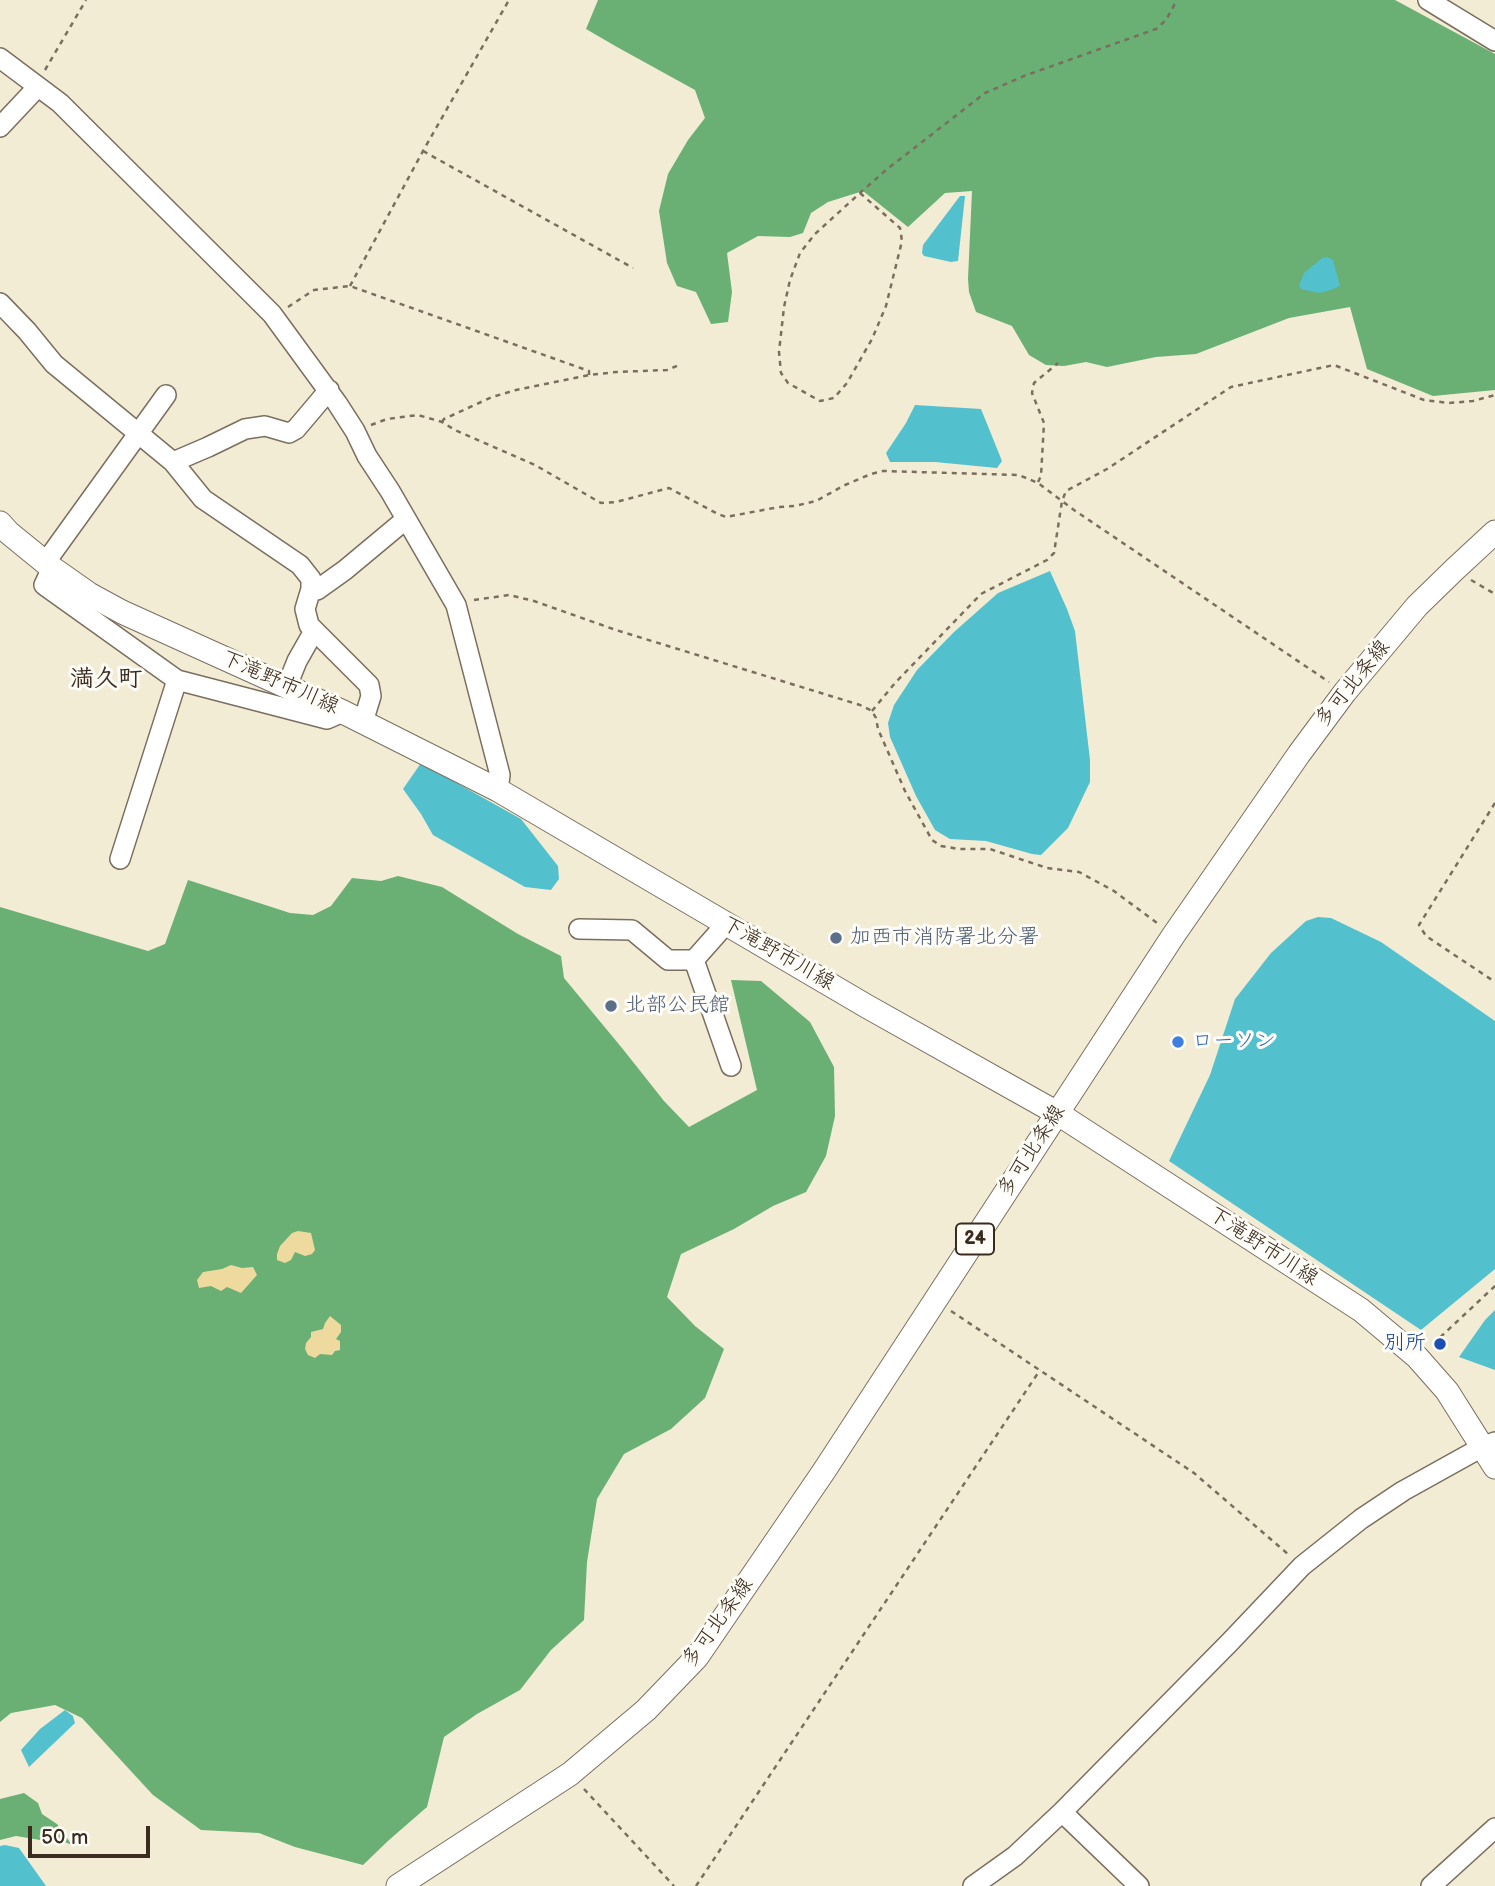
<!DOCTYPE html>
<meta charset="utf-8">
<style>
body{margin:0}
#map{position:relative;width:1495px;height:1886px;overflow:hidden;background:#f2ecd5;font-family:"Balsamiq Sans",sans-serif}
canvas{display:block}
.scale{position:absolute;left:28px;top:1826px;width:122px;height:32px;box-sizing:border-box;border:4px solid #3b2a1e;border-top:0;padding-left:9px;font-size:21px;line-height:24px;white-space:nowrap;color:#3b2a1e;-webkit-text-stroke:5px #fdfcf7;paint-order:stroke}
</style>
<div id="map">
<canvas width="1495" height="1886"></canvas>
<div class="scale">50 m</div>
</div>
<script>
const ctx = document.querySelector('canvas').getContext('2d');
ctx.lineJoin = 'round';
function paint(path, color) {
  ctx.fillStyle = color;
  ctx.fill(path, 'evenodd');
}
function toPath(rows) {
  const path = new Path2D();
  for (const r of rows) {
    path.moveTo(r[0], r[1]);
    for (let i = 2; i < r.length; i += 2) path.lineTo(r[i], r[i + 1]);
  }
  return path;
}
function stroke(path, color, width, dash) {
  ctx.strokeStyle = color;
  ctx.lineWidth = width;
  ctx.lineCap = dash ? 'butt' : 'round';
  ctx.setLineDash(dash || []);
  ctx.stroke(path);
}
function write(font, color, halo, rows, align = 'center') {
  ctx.font = font + ' "Balsamiq Sans","Klee One",sans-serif';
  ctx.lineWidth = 6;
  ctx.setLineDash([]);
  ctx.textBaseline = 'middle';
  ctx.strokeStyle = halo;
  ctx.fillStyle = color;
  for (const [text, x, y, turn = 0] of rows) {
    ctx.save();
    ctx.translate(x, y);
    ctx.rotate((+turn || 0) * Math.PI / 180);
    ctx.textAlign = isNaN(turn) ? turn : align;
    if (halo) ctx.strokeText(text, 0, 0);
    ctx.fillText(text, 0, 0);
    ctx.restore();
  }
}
paint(toPath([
 [598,0,1395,0,1495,54,1495,390,1433,396,1367,369,1350,307,1289,318,1196,354,1156,357,1107,367,1086,362,1064,366,1046,365,1029,355,1012,326,976,312,969,292,968,279,972,191,945,193,908,227,863,191,828,202,811,213,803,233,790,237,758,236,727,253,732,292,728,322,711,324,696,292,677,286,667,263,659,211,668,174,688,140,705,118,695,90,617,47,586,29],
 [398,876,442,887,518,934,561,956,564,978,622,1048,664,1101,689,1127,757,1090,731,980,761,981,810,1022,834,1067,835,1116,826,1156,806,1192,773,1206,734,1229,681,1254,667,1297,695,1326,724,1349,705,1398,671,1429,624,1454,597,1499,587,1562,584,1620,551,1650,520,1690,477,1714,444,1737,427,1807,389,1840,363,1865,295,1847,259,1833,201,1830,153,1795,82,1718,55,1705,11,1713,0,1722,0,907,148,951,165,944,188,880,290,913,313,915,331,906,352,878,381,881],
 [24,1793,38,1803,42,1814,57,1824,72,1845,57,1839,40,1840,16,1836,0,1840,0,1799]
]), '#6aaf74');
paint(toPath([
 [298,1231,311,1233,315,1250,312,1254,305,1256,295,1252,291,1260,285,1263,277,1260,277,1254,280,1246,292,1233],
 [231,1265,242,1268,253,1267,257,1275,241,1293,227,1287,221,1291,211,1286,199,1288,197,1280,203,1272,222,1269],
 [330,1316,341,1325,341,1332,336,1339,340,1341,340,1350,335,1351,332,1355,320,1354,315,1358,308,1355,305,1349,306,1343,311,1337,311,1332,323,1329,325,1323]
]), '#eeda9e');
paint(toPath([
 [960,196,965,196,958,261,951,262,924,256,922,253,923,245],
 [1327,257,1333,260,1340,286,1331,290,1319,293,1301,289,1299,285,1304,273,1322,258],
 [915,405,981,409,1002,461,997,468,935,462,890,462,886,453,906,423],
 [1050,571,1067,609,1075,631,1090,760,1090,782,1068,828,1041,855,1032,854,986,841,950,839,935,830,916,796,890,737,888,723,894,705,917,670,954,632,980,609,998,593],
 [421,763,521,819,558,866,559,879,551,890,525,887,433,835,421,814,403,789],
 [1318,917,1331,918,1381,942,1495,1021,1495,1269,1421,1330,1169,1161,1210,1075,1235,999,1271,953,1306,921],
 [1495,1310,1495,1370,1459,1357,1485,1320],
 [65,1710,73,1716,75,1723,29,1767,21,1750,40,1729],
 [5,1845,19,1848,46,1886,0,1886,0,1846]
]), '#53c0cd');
const minor = toPath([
 [1428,0,1495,41],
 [0,58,60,103,259,301,272,314,337,403,355,431,367,456,390,491,456,605,500,775,498,790],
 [0,127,32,93,36,85],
 [0,303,27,331,54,364,173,462,203,499,300,565,311,579,311,589,305,609,309,625,369,685,371,696,363,722],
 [173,462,208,447,245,429,265,426,289,433,296,429,329,390],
 [45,563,166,395],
 [52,568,44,585,177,680,327,719,343,712],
 [311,589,317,590,345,570,405,520],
 [287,686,297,661,314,631],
 [120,859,177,680],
 [726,924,694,960,731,1066],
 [579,929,632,930,668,960,694,960],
 [1062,1812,1139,1886],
 [973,1886,1015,1856,1062,1812,1230,1642,1302,1566,1361,1519,1403,1491,1484,1446,1495,1442],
 [1431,1886,1495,1828]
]);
const major = toPath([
 [0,523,9,533,52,568,89,594,122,612,343,712,498,790,868,1007,1057,1113,1361,1310,1417,1357,1447,1391,1495,1467],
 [398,1886,570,1774,646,1710,697,1657,824,1471,1173,936,1299,754,1345,692,1417,606,1454,570,1495,532]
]);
stroke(minor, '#7b6e5e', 22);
stroke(major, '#7b6e5e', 25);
stroke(toPath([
 [45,70,86,0],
 [423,151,633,268],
 [860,193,900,228,902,241,886,306,872,339,847,383,834,398,820,401,788,383,781,373,779,352,784,307,790,280,800,253,815,234,860,193,886,170,985,93,1024,76,1156,29,1166,20,1177,0],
 [350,286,423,151,509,0],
 [288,307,314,290,350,286,589,371,589,375],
 [442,422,444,419,492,397,516,390,589,375,616,372,667,370,679,365],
 [371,425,387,419,418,415,442,422,455,430,535,465,601,503,616,502,669,488,718,514,726,517,779,507,795,506,816,501,845,485,871,474,883,471,1019,475,1038,483,1074,510,1329,682],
 [1038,482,1041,476,1044,423,1032,393,1034,383,1058,363],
 [1471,580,1495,594],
 [474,600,509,595,534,601,616,630,860,705,872,711,876,718,878,729,905,791,932,840,941,846,959,849,990,849,1047,868,1079,872,1114,891,1157,923],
 [872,711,895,683,981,594,1047,560,1054,553,1062,501,1066,491,1107,469,1231,387,1334,365,1424,400,1449,403,1473,401,1495,395],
 [1495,803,1419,925,1426,936,1495,982],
 [951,1311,1194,1473,1289,1555],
 [1433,1344,1495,1286],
 [584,1789,674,1886],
 [696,1886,1040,1370]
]), '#7b6e5e', 2.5, [5, 5]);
stroke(minor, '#fff', 19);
stroke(major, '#fff', 23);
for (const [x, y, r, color] of [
 [836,938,7,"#5c6f8a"],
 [611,1006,7,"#5c6f8a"],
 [1178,1042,7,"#3f7fe0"],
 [1440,1344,7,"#1a4fb4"]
]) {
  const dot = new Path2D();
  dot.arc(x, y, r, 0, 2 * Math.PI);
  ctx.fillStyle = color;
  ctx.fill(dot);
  stroke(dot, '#fdfcf7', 2.5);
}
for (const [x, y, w] of [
 [975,1239,38]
]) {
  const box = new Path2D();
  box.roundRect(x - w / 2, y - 15.5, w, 31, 5);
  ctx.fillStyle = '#fdfcf7';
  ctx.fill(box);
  stroke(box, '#3b2a1e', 2);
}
write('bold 19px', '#3b2a1e', null, [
 ["24",975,1239]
]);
write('21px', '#3b2a1e', '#fdfcf7', [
 ["下滝野市川線",280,683,24],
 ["多可北条線",1353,684,-51],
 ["下滝野市川線",778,954,30],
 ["多可北条線",1032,1151,-57],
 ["下滝野市川線",1263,1247,33],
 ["多可北条線",718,1623,-54]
]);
write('21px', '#4e5e75', '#fdfcf7', [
 ["加西市消防署北分署",850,938],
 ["北部公民館",625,1006]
], 'left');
write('21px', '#366cbe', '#fdfcf7', [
 ["ローソン",1192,1042]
], 'left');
write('21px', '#164399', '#fdfcf7', [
 ["別所",1426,1344]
], 'right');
write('bold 24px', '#3b2a1e', '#fdfcf7', [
 ["満久町",106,680]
]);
</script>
